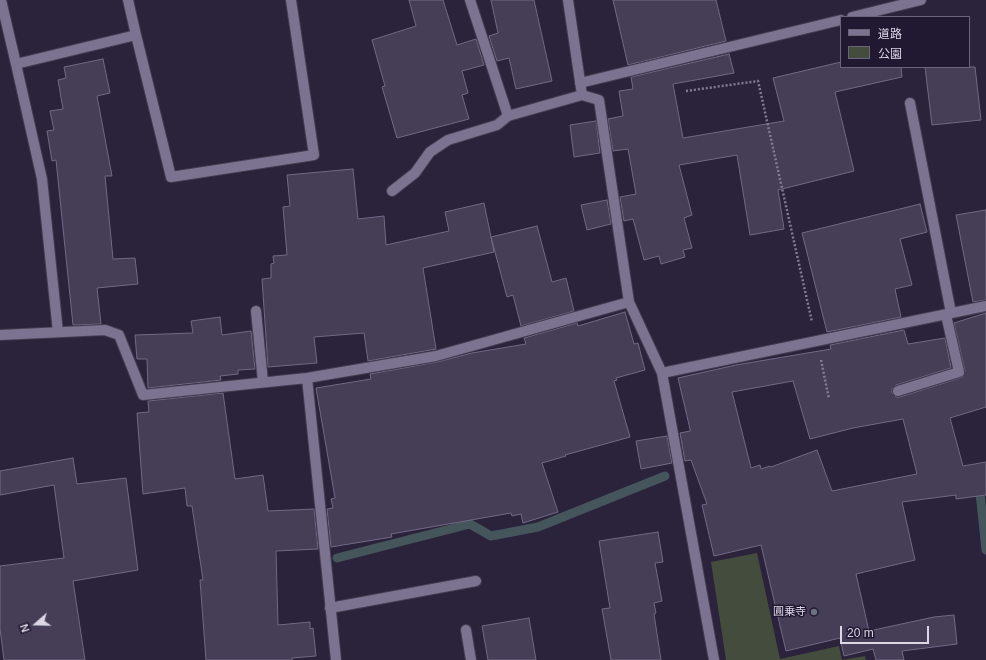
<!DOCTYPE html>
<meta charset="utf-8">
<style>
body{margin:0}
#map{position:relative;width:986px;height:660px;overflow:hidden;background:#2b223b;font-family:Arial,"Noto Sans JP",sans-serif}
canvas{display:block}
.legend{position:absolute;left:840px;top:16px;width:130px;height:52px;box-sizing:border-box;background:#211931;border:1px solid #6b657a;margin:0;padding:5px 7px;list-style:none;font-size:12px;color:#dbd7e7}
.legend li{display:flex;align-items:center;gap:8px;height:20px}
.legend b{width:20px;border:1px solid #6b657a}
.north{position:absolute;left:16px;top:604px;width:40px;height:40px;-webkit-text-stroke:3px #211931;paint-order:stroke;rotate:250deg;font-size:11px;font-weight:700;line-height:16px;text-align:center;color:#dbd7e7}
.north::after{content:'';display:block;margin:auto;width:14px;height:18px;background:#dbd7e7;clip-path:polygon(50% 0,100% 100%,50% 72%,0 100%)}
.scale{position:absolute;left:840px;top:626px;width:89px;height:18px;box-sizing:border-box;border:2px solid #dbd7e7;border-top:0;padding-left:5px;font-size:12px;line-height:14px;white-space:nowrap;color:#dbd7e7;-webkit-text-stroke:3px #211931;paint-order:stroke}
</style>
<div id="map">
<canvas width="986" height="660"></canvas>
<ul class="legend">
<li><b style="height:5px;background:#7c7390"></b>道路</li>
<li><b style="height:11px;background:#444d3d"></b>公園</li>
</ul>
<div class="north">N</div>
<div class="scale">20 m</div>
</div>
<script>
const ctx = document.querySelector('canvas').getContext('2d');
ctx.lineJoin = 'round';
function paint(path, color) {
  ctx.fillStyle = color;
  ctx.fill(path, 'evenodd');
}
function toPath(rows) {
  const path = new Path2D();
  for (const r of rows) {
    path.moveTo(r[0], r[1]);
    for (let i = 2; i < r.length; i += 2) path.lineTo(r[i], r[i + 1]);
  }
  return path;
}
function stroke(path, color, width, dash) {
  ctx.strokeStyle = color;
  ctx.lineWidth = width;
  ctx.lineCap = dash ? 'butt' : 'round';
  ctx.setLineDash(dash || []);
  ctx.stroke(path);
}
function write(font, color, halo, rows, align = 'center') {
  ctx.font = font + ' Arial,"Noto Sans JP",sans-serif';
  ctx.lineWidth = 3;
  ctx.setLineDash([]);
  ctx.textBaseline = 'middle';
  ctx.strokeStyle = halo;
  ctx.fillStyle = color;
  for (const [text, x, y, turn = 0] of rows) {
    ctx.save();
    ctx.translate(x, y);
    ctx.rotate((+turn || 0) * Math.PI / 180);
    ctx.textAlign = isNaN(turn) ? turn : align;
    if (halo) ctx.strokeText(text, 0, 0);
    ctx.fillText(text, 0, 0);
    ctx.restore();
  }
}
paint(toPath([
 [757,553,780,659,839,646,842,660,865,656,866,660,726,660,711,562]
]), '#444d3d');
stroke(toPath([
 [980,493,986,550],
 [337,558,470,524,491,536,538,527,665,476]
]), '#44555b', 9);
const building = toPath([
 [409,0,443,0,457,45,476,39,484,65,462,71,468,93,462,95,469,119,397,138,382,87,385,86,372,40,416,26,409,0],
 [491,0,534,0,552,81,516,89,509,58,497,61,489,36,498,33,491,0],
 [613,0,716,0,726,41,628,65,613,0],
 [729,54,734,73,673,84,683,138,784,121,773,78,841,62,841,67,901,67,902,77,835,92,854,171,778,190,784,229,750,235,737,155,679,165,692,215,684,218,692,248,683,250,685,257,661,264,659,256,644,260,633,219,624,221,620,197,636,194,628,149,613,151,608,119,623,116,619,91,633,89,631,77,729,54],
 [103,59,110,93,97,96,112,176,105,176,113,259,135,258,138,284,97,288,101,324,73,325,56,160,52,161,47,131,54,130,50,111,63,109,58,80,66,78,64,67,103,59],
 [925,67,975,67,981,120,932,125,925,67],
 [596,121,600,153,574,157,570,125,596,121],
 [353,169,358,219,384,216,386,245,449,231,445,212,484,203,494,252,423,268,436,349,368,361,364,333,314,337,317,363,268,367,262,279,271,278,271,264,274,263,273,256,287,255,283,207,290,206,287,175,353,169],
 [607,200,611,224,587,230,581,205,607,200],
 [920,204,927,232,900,239,912,285,895,289,901,317,827,332,802,233,920,204],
 [986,210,986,300,973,302,956,215,986,210],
 [537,226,552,282,566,278,574,311,521,326,513,295,507,297,491,237,537,226],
 [625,312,634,344,638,343,645,370,616,378,617,380,614,381,630,437,565,455,566,456,542,463,558,512,523,523,521,514,512,516,511,513,391,534,392,537,331,547,327,509,333,508,331,499,335,498,316,388,371,379,370,374,437,362,472,353,526,344,524,338,577,323,578,326,625,312],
 [986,313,986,407,950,418,963,466,986,462,986,495,956,499,956,495,902,502,915,560,856,574,869,631,934,617,954,615,957,644,902,651,904,660,876,660,873,649,844,656,840,638,786,651,761,545,714,556,702,505,707,504,691,460,685,461,680,433,690,431,690,429,678,378,736,365,831,349,830,345,904,330,908,344,945,338,951,368,896,385,892,389,892,393,896,397,900,397,963,377,965,371,954,323,986,313],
 [793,381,810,439,853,428,903,419,917,474,832,491,817,450,771,467,770,466,761,469,760,465,751,468,732,392,793,381],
 [220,317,222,335,251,331,255,369,238,370,238,374,220,376,221,380,148,388,147,359,137,359,135,335,193,333,191,321,220,317],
 [223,393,235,479,263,475,268,511,314,509,318,549,276,551,278,625,310,622,310,629,313,628,316,656,292,658,292,660,206,660,200,580,203,580,192,506,187,506,185,488,143,494,137,413,149,412,148,401,223,393],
 [667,436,672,463,641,469,636,441,667,436],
 [73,458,77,484,126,478,138,570,73,581,85,660,4,660,0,629,0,566,64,558,54,485,0,495,0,471,73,458],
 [658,532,663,562,655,563,662,601,654,603,656,613,654,614,661,660,611,660,602,609,610,608,599,541,658,532],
 [529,618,536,660,488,660,482,626,529,618]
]);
paint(building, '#453e56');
stroke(building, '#726987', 1);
const lane = toPath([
 [910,103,951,313],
 [392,191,415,173,430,152,448,140,497,125,508,116],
 [256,311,263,382],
 [898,391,959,372,946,315],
 [330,608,476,581],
 [466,630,471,660]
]);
const street = toPath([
 [1,0,16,64],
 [128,0,136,35],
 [470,0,508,116,582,95,568,0],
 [852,17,921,0],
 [580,83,841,20],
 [582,95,599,100,629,302],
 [58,332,42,179,16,64,136,35,171,177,314,155,291,0],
 [0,335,105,330,119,335,143,395,307,378,436,356,629,302,662,373,986,306],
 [662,373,714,660],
 [307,378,336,660]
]);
stroke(lane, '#443c51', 12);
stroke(street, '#443c51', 12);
stroke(toPath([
 [686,91,758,81,812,322],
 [821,360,829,399]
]), '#837c91', 2.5, [2, 2]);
stroke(lane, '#7c7390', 10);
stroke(street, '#7c7390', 10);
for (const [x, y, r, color] of [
 [814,612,4,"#6b7280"]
]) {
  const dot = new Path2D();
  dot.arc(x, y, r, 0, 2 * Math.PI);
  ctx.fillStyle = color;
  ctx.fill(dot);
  stroke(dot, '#211931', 1.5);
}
write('11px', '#dbd7e7', '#211931', [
 ["圓乗寺",806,612]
], 'right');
</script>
